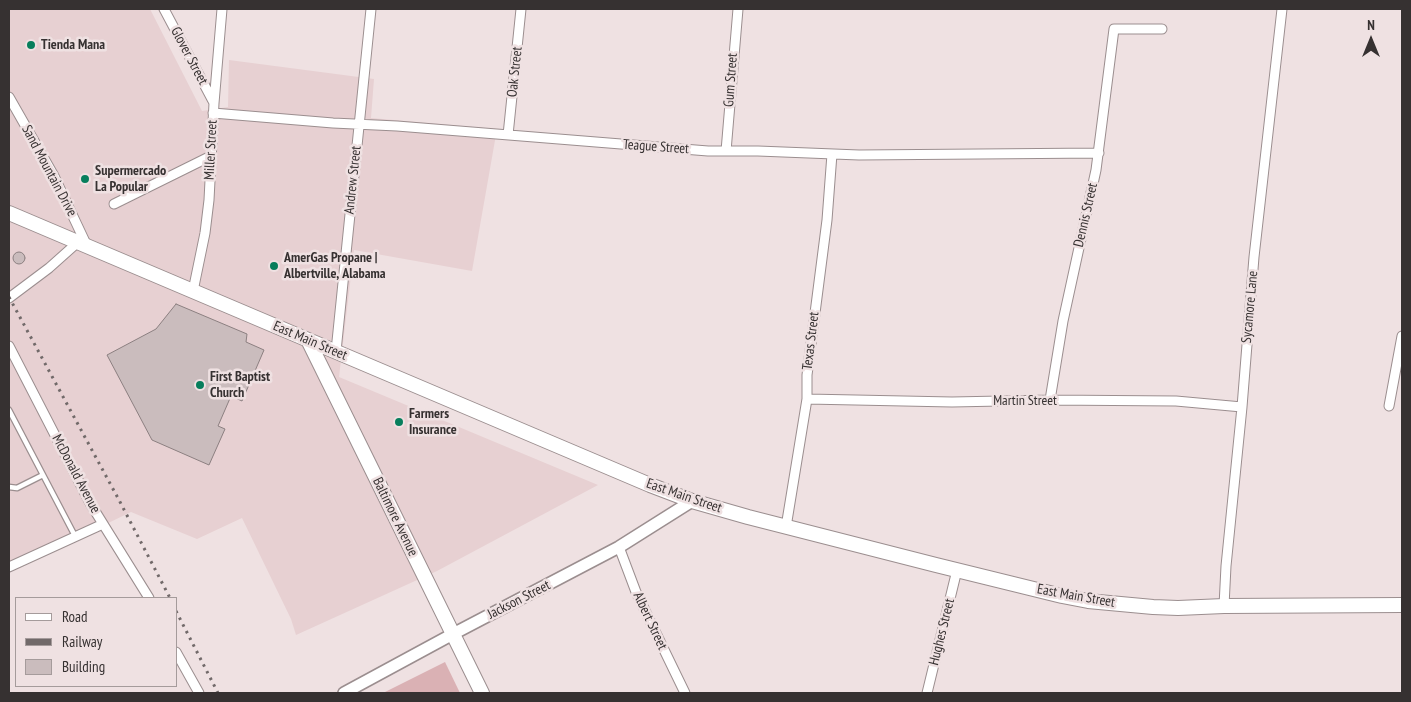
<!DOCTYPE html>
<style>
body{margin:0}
#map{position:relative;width:1411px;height:702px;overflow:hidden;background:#efe1e2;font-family:"PT Sans Narrow",sans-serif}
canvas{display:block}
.frame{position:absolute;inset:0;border:10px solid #363131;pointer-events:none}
.legend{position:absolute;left:15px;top:597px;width:162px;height:90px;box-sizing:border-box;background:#efe1e2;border:1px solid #a59b9b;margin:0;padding:6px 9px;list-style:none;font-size:15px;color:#363131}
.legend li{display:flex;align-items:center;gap:10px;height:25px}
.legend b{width:25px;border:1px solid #a59b9b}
.north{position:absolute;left:1346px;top:15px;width:50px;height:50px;-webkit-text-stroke:4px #efe1e2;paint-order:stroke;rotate:0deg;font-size:14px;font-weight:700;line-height:20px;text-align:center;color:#363131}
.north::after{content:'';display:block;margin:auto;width:18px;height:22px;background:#363131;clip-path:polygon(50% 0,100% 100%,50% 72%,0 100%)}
</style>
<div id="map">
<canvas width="1411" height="702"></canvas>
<div class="frame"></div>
<ul class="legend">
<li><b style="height:6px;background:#fff"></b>Road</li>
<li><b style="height:6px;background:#716969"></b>Railway</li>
<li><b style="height:14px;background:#cabcbd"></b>Building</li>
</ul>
<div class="north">N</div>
</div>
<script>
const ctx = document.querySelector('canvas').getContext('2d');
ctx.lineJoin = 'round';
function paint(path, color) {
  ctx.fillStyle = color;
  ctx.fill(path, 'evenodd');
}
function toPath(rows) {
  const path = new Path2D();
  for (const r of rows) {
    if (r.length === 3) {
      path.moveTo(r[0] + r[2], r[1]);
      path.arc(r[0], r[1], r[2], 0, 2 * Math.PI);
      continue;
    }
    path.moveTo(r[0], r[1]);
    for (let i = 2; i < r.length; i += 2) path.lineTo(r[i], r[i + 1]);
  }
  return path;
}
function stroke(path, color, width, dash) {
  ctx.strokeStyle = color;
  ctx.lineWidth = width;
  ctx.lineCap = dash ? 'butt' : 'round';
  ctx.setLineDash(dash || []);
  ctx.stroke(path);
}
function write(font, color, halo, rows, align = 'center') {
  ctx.font = font + ' "PT Sans Narrow",sans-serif';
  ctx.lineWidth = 5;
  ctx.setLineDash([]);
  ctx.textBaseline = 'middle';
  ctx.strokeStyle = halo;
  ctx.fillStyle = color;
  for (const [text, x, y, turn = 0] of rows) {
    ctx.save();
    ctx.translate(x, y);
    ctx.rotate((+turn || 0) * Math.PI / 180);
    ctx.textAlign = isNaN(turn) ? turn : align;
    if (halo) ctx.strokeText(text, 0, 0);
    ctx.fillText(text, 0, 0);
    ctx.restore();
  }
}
paint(toPath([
 [9,9,150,9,202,111,228,107,229,60,374,79,371,118,497,129,472,271,354,250,339,377,598,485,437,571,296,635,291,619,242,518,197,539,131,512,9,571]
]), '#e7d0d2');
paint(toPath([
 [445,662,460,693,383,693]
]), '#dab1b4');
const building = toPath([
 [19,258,6],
 [176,304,247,334,246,342,264,350,242,401,231,396,218,426,225,429,209,465,152,440,107,355,156,329,176,304]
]);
paint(building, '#cabcbd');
stroke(building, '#8c8081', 1);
const service = toPath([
 [9,410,75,536],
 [9,487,17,488,43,475]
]);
const minor = toPath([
 [164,9,214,103],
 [9,97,54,176,87,246],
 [213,113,333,123,397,126,708,151,758,151,859,155,1099,153],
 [508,135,521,9],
 [726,151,738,9],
 [114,204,211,156],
 [193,291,205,233,209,200,214,103,222,9],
 [9,298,49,268,77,243],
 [9,346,90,503,149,598],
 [336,351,371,9],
 [807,399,952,402,1050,400,1176,401,1242,407],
 [1050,400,1063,321,1096,170,1114,29,1162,29],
 [1389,406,1402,336],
 [786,527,807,399,807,375,827,220,832,154],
 [619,547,636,592,685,693],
 [9,567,103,524],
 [1224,606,1226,566,1242,407,1254,257,1282,9],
 [176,652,199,693],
 [927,693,957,570]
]);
const tertiary = toPath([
 [344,693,453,634,619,547,692,501]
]);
const secondary = toPath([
 [9,213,650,485,692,501,748,517,936,565,1062,596,1088,601,1153,607,1178,608,1224,606,1402,605],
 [308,340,482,693]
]);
stroke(service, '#9b8e8f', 7);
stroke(minor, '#9b8e8f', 11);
stroke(tertiary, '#9b8e8f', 14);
stroke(secondary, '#9b8e8f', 16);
stroke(service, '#fff', 4.5);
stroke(minor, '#fff', 9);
stroke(tertiary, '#fff', 11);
stroke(secondary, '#fff', 14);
stroke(toPath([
 [9,297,119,500,170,598],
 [176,611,218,693]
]), '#716969', 3, [2.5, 5]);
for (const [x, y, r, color] of [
 [31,45,5,"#077e5c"],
 [85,179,5,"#077e5c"],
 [274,266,5,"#077e5c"],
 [200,385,5,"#077e5c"],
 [399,422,5,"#077e5c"]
]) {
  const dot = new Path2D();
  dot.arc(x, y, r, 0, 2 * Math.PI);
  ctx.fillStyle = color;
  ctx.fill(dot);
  stroke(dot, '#efe1e2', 2);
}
write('bold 14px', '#363131', '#efe1e2', [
 ["Tienda Mana",41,45],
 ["Supermercado",95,171],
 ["La Popular",95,187],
 ["AmerGas Propane |",284,258],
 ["Albertville, Alabama",284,274],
 ["First Baptist",210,377],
 ["Church",210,393],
 ["Farmers",409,414],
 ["Insurance",409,430]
], 'left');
write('14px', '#363131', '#efe1e2', [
 ["Glover Street",189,56,62],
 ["Oak Street",515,72,-84],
 ["Gum Street",731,80,-86],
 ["Teague Street",656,147,4],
 ["Miller Street",211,150,-87],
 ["Sand Mountain Drive",49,171,62],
 ["Andrew Street",353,180,-84],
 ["Dennis Street",1086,215,-77],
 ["Sycamore Lane",1250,307,-85],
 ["East Main Street",310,341,23],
 ["Texas Street",811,341,-83],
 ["Martin Street",1025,401],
 ["McDonald Avenue",76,474,62],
 ["East Main Street",684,496,19],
 ["Baltimore Avenue",395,517,64],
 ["East Main Street",1076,596,10],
 ["Jackson Street",519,600,-27],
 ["Albert Street",650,621,65],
 ["Hughes Street",942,632,-76]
]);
</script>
